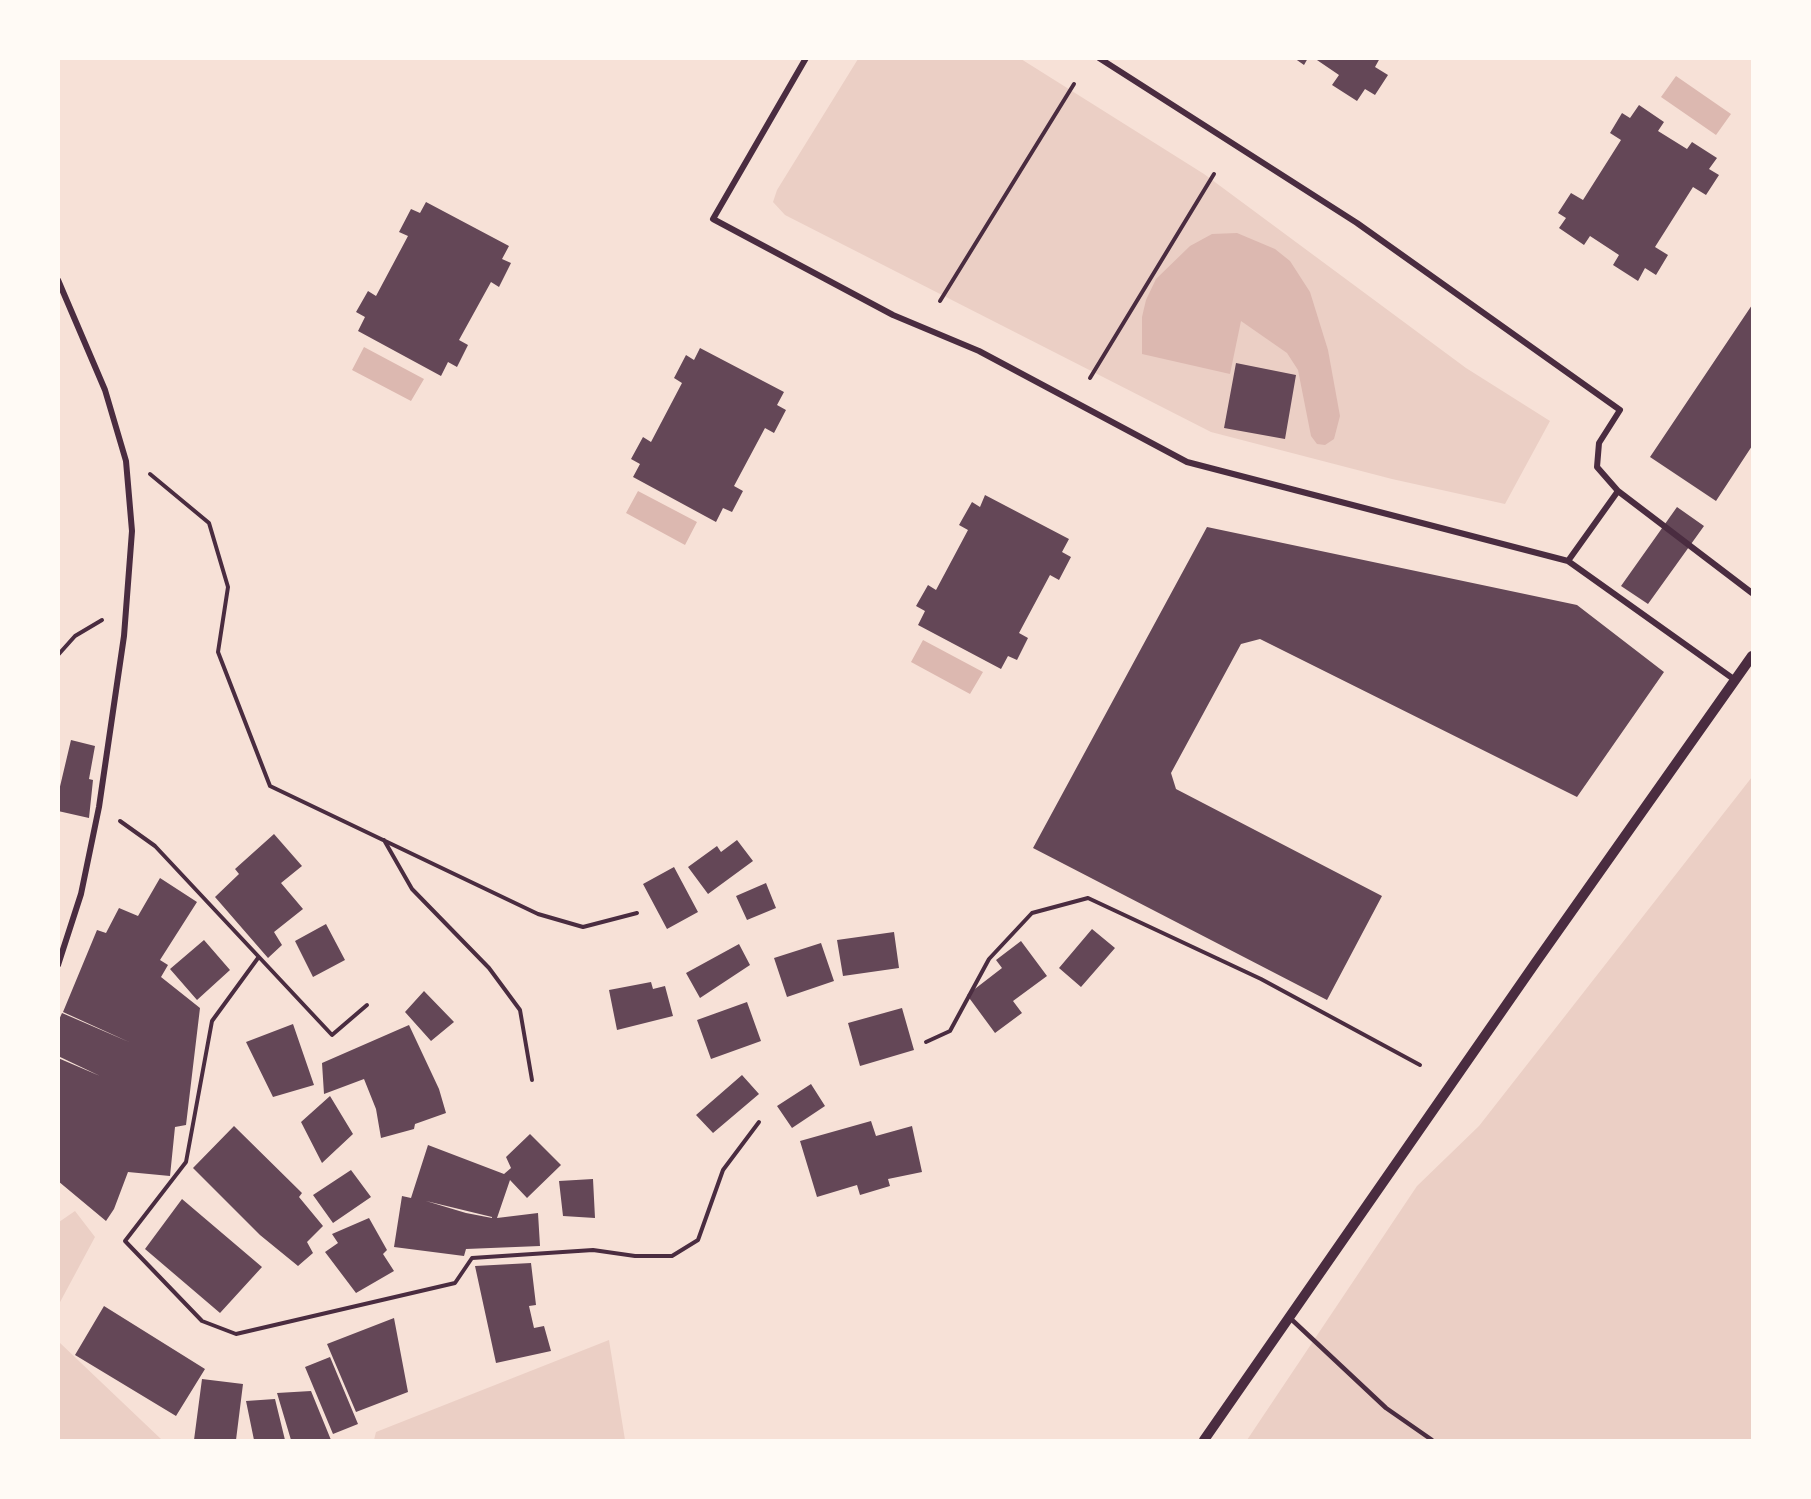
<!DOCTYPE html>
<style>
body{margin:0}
#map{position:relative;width:1811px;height:1499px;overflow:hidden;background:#f7e1d7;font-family:"Asap Condensed",sans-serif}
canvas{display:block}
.frame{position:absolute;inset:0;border:60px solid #fffaf5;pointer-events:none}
</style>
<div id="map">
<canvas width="1811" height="1499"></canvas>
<div class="frame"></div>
</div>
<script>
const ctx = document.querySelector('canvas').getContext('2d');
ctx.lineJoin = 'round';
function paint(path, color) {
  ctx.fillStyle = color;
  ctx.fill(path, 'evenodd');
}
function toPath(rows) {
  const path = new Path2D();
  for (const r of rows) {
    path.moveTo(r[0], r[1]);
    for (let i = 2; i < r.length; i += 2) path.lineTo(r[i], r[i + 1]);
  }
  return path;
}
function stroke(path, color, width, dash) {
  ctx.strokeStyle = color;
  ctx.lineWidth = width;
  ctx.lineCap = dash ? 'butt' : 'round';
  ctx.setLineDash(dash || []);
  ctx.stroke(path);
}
paint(toPath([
 [858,59,1021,59,1204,174,1466,368,1550,421,1505,504,1392,479,1211,432,785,215,773,202,777,190],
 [1752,777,1752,1440,1247,1440,1417,1186,1479,1126],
 [75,1211,95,1237,59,1304,59,1222],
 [609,1340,625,1440,374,1440,376,1432],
 [58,1342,59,1342,162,1440,59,1440]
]), '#ebcfc5');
paint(toPath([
 [1676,76,1731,114,1716,135,1661,97],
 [1237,233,1275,249,1290,261,1310,292,1328,350,1340,416,1334,439,1325,445,1317,444,1311,436,1298,370,1287,353,1241,321,1230,374,1142,354,1142,317,1146,300,1156,279,1190,246,1212,234],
 [364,347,424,379,411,401,352,370],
 [638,491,697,522,685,545,626,513],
 [923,640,983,672,970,694,911,662]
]), '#dcb8b0');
paint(toPath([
 [1294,58,1308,58,1304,65],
 [1314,58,1380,58,1375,67,1388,75,1375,95,1365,89,1357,101,1332,85,1339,75],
 [1639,105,1664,122,1658,131,1687,149,1692,142,1717,158,1709,169,1719,175,1706,195,1693,187,1655,247,1668,255,1656,275,1645,268,1638,281,1613,265,1619,255,1590,236,1584,245,1559,228,1566,218,1558,213,1571,193,1583,200,1621,140,1610,133,1622,113,1630,118],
 [426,202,509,246,502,259,511,263,499,287,491,282,459,340,468,345,457,367,448,362,441,376,358,331,365,317,356,312,368,291,376,296,408,236,399,232,411,209,420,213],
 [1752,305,1752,446,1716,501,1650,457],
 [700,348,784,392,777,405,786,410,774,433,765,428,734,486,743,491,732,512,723,508,716,522,633,477,640,464,631,459,643,437,651,442,682,383,674,378,686,355,694,360],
 [1236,363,1296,375,1285,439,1224,428],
 [985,495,1069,539,1062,552,1071,557,1059,580,1050,575,1019,633,1028,638,1017,660,1008,656,1001,669,918,625,925,611,916,606,928,585,936,590,968,530,959,525,972,502,980,507],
 [1677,507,1704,526,1648,604,1621,586],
 [1207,527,1577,605,1664,672,1577,797,1260,639,1241,644,1171,773,1176,789,1382,896,1327,1000,1033,848],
 [71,740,95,746,89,779,93,780,89,818,58,811,58,795],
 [274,834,302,866,281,883,303,909,274,932,282,945,268,958,215,897,239,874,235,869],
 [737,840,753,861,708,894,688,867,717,846,721,852],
 [674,867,698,912,667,929,643,884],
 [160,878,197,902,160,960,168,965,161,977,200,1008,186,1125,175,1127,170,1176,128,1172,114,1209,106,1221,58,1181,58,1058,100,1076,58,1056,58,1022,62,1013,129,1042,63,1012,97,930,106,933,119,908,138,916],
 [766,883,776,908,747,920,736,896],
 [326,924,345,960,313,977,295,941],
 [1092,929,1115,948,1081,987,1059,968],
 [894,932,899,968,843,976,837,940],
 [204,940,230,970,197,1000,170,969],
 [1021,941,1047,976,1013,1001,1022,1013,995,1033,967,995,1002,968,996,960],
 [821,943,834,981,787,997,774,958],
 [739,944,750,965,700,998,686,973],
 [651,982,653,989,665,986,673,1016,617,1030,609,990],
 [424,991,454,1022,431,1041,405,1012],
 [747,1002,761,1041,711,1059,697,1020],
 [902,1008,914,1050,860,1066,848,1023],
 [293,1024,314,1085,273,1097,246,1042],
 [409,1025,439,1089,446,1113,415,1124,414,1129,381,1138,376,1109,364,1079,324,1094,322,1063],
 [742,1075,759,1094,713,1133,696,1115],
 [811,1084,825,1106,792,1128,777,1106],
 [330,1096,353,1134,322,1163,301,1122],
 [871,1121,876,1136,912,1126,922,1172,888,1179,890,1186,860,1195,857,1185,817,1197,800,1141],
 [234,1126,302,1193,299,1197,323,1226,307,1242,313,1253,298,1266,260,1235,193,1168],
 [530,1134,561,1165,527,1198,510,1180,497,1218,538,1213,540,1246,466,1249,464,1256,394,1247,402,1196,411,1198,428,1145,504,1174,511,1168,506,1157],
 [426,1201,492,1217,492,1218,466,1213],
 [351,1170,371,1197,333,1223,313,1195],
 [593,1179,595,1218,563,1216,559,1181],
 [182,1199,262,1267,220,1313,145,1249],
 [369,1218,387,1250,383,1254,394,1271,356,1293,325,1252,338,1243,332,1234],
 [531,1263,536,1305,529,1306,534,1328,544,1326,551,1351,496,1363,475,1266],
 [104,1306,205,1369,176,1416,75,1355],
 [394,1318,408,1392,356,1412,327,1344],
 [330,1357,358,1424,333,1434,305,1367],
 [202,1379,243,1384,236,1440,194,1440],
 [311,1391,331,1440,291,1440,277,1393],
 [275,1399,285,1440,254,1440,246,1401]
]), '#644757');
stroke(toPath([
 [940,301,1074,84],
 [1090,378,1214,174],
 [150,474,209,523,228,587,218,652,270,786,538,914,583,927,637,913],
 [58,655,75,636,102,620],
 [120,821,155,846,332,1035,367,1005],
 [384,840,412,889,489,968,520,1010,532,1080],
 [258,958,212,1021,186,1162,125,1241,202,1321,236,1334,455,1283,472,1258,593,1250,635,1256,672,1256,698,1240,723,1170,759,1122],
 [926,1042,950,1031,989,959,1032,913,1088,898,1261,979,1420,1065]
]), '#4a2c40', 4);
stroke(toPath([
 [1290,1318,1386,1408,1432,1440]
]), '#4a2c40', 4.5);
stroke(toPath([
 [806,58,713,219,893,315,979,351,1187,462,1568,561,1735,680],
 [1099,58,1357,223,1620,410,1599,443,1597,467,1618,491,1752,593],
 [58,280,105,390,126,461,132,531,124,636,99,807,81,894,58,965],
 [1568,561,1618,491]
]), '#4a2c40', 6);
stroke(toPath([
 [1204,1440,1536,962,1752,656]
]), '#4a2c40', 10);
</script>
